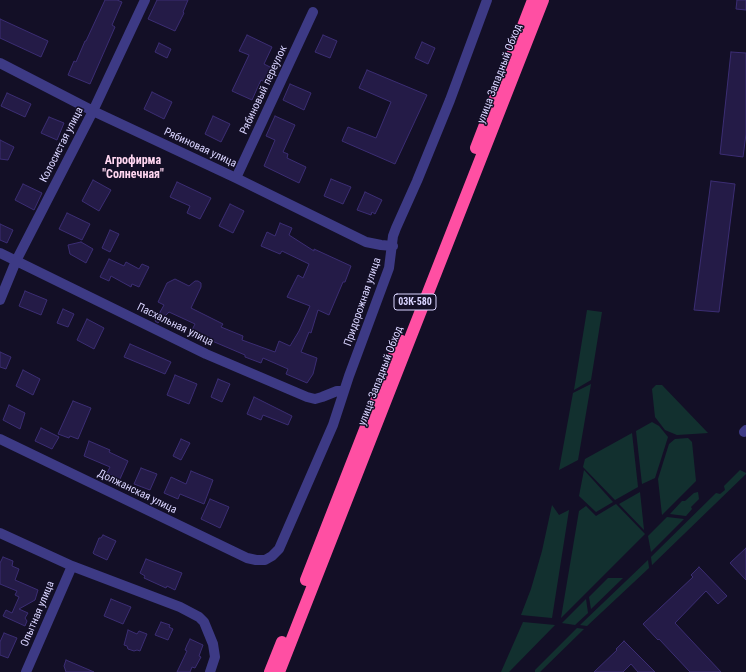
<!DOCTYPE html>
<meta charset="utf-8">
<style>
body{margin:0}
canvas{display:block;background:#130f26}
</style>
<canvas width="746" height="672"></canvas>
<script>
const ctx = document.querySelector('canvas').getContext('2d');
ctx.lineJoin = 'round';
function paint(path, color) {
  ctx.fillStyle = color;
  ctx.fill(path, 'evenodd');
}
function toPath(rows) {
  const path = new Path2D();
  for (const r of rows) {
    path.moveTo(r[0], r[1]);
    for (let i = 2; i < r.length; i += 2) path.lineTo(r[i], r[i + 1]);
  }
  return path;
}
function stroke(path, color, width, dash) {
  ctx.strokeStyle = color;
  ctx.lineWidth = width;
  ctx.lineCap = dash ? 'butt' : 'round';
  ctx.setLineDash(dash || []);
  ctx.stroke(path);
}
function write(font, color, halo, rows, align = 'center') {
  ctx.font = font + ' "Roboto Condensed",sans-serif';
  ctx.lineWidth = 3;
  ctx.setLineDash([]);
  ctx.textBaseline = 'middle';
  ctx.strokeStyle = halo;
  ctx.fillStyle = color;
  for (const [text, x, y, turn = 0] of rows) {
    ctx.save();
    ctx.translate(x, y);
    ctx.rotate((+turn || 0) * Math.PI / 180);
    ctx.textAlign = isNaN(turn) ? turn : align;
    if (halo) ctx.strokeText(text, 0, 0);
    ctx.fillText(text, 0, 0);
    ctx.restore();
  }
}
paint(toPath([
 [587,310,602,312,591,380,574,390],
 [591,384,578,460,559,470,573,393],
 [656,385,662,385,708,433,677,435,665,430,655,417,652,389],
 [652,422,659,426,668,437,655,478,642,484,636,431],
 [632,433,638,487,615,500,583,467,585,459],
 [688,438,692,442,696,481,662,515,658,479,669,444,675,439],
 [584,470,613,502,596,512,579,496],
 [740,470,746,473,746,474,652,565,651,557,716,493,720,494,725,490,724,486],
 [640,492,644,530,619,504],
 [698,492,699,499,691,507,692,509,686,516,670,514,682,501,685,501,694,493],
 [616,504,645,534,561,618,579,511,586,506,596,516],
 [552,505,559,515,569,510,552,618,521,615,531,589,542,551],
 [667,517,684,519,651,552,648,536],
 [648,560,649,568,587,626,580,625],
 [608,578,623,578,591,609,589,597],
 [586,599,588,613,575,625,562,623],
 [523,622,555,625,509,672,501,672],
 [577,628,584,629,540,672,535,672,535,670]
]), '#12302f');
const building = toPath([
 [105,0,117,0,122,2,112,25,115,27,90,84,68,75,74,61,76,62,85,41,86,41,105,0],
 [157,0,188,0,183,12,184,13,175,31,148,19,157,0],
 [737,0,746,0,746,10,736,9,737,0],
 [0,19,48,41,41,57,0,38,0,19],
 [247,35,272,47,264,64,274,69,267,83,261,80,252,100,232,91,249,55,239,51,247,35],
 [323,35,337,41,330,58,315,52,323,35],
 [422,42,435,48,428,64,415,58,422,42],
 [159,43,171,49,167,58,155,52,159,43],
 [731,52,746,53,746,134,743,157,720,154,731,52],
 [367,70,427,95,395,164,342,141,348,127,376,138,391,102,359,88,367,70],
 [290,84,311,93,304,110,283,100,290,84],
 [152,92,172,102,164,119,144,109,152,92],
 [7,93,31,104,25,117,1,106,7,93],
 [213,116,230,124,221,142,205,134,213,116],
 [275,116,295,125,283,152,288,154,287,158,306,167,299,183,264,166,275,140,266,136,275,116],
 [49,117,64,123,57,140,41,133,49,117],
 [0,140,14,147,8,160,0,159,0,140],
 [331,179,351,187,343,204,324,196,331,179],
 [93,180,111,190,99,211,82,201,93,180],
 [711,181,735,184,719,312,694,310,711,181],
 [177,182,211,198,200,219,187,213,190,206,170,197,177,182],
 [23,184,42,193,34,210,15,200,23,184],
 [365,192,382,200,375,214,372,212,371,215,357,210,365,192],
 [230,204,244,211,233,233,219,226,230,204],
 [67,213,90,224,82,240,59,229,67,213],
 [280,223,292,228,289,235,314,251,314,249,351,266,345,282,343,282,329,315,318,310,311,333,309,332,301,352,317,358,313,374,307,383,286,374,288,369,263,358,261,363,245,357,245,355,191,332,195,324,169,312,158,323,155,321,164,305,158,302,167,283,175,279,189,286,195,281,198,281,201,283,201,287,191,308,223,324,221,327,243,336,242,340,275,352,279,341,290,346,299,331,310,306,287,297,298,275,303,278,309,264,282,251,280,254,261,246,267,232,275,236,280,223],
 [0,224,13,230,7,243,0,240,0,224],
 [110,230,119,234,110,252,102,248,110,230],
 [81,242,93,249,86,263,70,254,68,245,81,242],
 [109,259,124,266,126,262,139,269,142,264,149,267,139,287,132,284,131,287,111,276,109,281,100,277,109,259],
 [25,291,47,300,41,315,19,306,25,291],
 [63,309,74,314,68,327,57,323,63,309],
 [87,319,104,328,94,349,77,340,87,319],
 [130,344,171,362,165,374,124,357,130,344],
 [0,352,11,357,6,369,0,367,0,352],
 [23,370,40,379,33,395,16,386,23,370],
 [175,375,197,384,189,404,167,395,175,375],
 [218,379,230,384,222,402,211,397,218,379],
 [254,397,292,416,288,425,263,415,261,420,247,414,254,397],
 [73,401,91,408,78,439,70,436,69,438,58,434,73,401],
 [9,405,25,413,20,429,3,420,9,405],
 [41,428,59,437,52,449,35,441,41,428],
 [181,439,190,443,181,460,173,456,181,439],
 [89,441,110,450,109,452,128,461,120,479,107,473,110,467,84,456,89,441],
 [141,468,157,474,150,490,134,484,141,468],
 [191,471,213,480,204,504,180,494,178,499,164,493,171,477,186,484,191,471],
 [210,499,229,507,220,528,201,519,210,499],
 [103,535,116,541,107,560,94,554,93,553,99,538,101,538,103,535],
 [746,548,746,580,730,563,746,548],
 [3,557,13,561,12,566,19,569,15,580,38,590,35,600,19,609,28,613,25,618,27,621,25,626,3,616,6,610,12,613,19,597,15,595,17,591,0,584,0,563,3,557],
 [146,559,182,573,175,590,167,586,166,588,144,578,145,576,140,573,146,559],
 [699,567,727,596,718,604,706,591,675,623,721,672,690,672,659,639,658,640,643,624,693,577,691,575,699,567],
 [111,599,131,607,123,624,104,616,111,599],
 [161,622,170,625,169,627,173,629,168,640,155,635,161,622],
 [128,630,137,634,139,631,147,634,140,651,137,650,134,651,128,649,127,646,124,645,128,630],
 [4,633,17,638,8,658,0,655,0,642,4,633],
 [190,639,203,645,199,656,201,657,195,668,192,667,190,672,177,672,187,651,185,650,187,645,190,639],
 [624,641,655,672,638,672,631,664,623,672,594,672,617,650,616,649,624,641],
 [66,660,94,672,66,672,64,666,66,660]
]);
paint(building, '#241b47');
stroke(building, '#3b2d73', 1);
stroke(toPath([
 [0,63,93,111,236,178,366,242,381,245,393,246],
 [236,178,313,12],
 [0,253,206,354,307,397,315,399,322,397,337,391,344,391],
 [0,300,16,261,93,111,145,0],
 [744,432,746,430],
 [0,439,247,558,256,560,265,560,272,556,279,549,333,425,349,376,389,268,393,236,396,228,417,181,450,100,487,0],
 [0,533,72,566,180,607,199,617,204,622,213,644,215,657,210,672],
 [26,672,72,566]
]), '#3d3a85', 10);
stroke(toPath([
 [476,148,533,0],
 [306,580,400,340],
 [270,672,282,642],
 [279,672,543,0]
]), '#ff4fa3', 12);
for (const [x, y, w] of [
 [415,302,42]
]) {
  const box = new Path2D();
  box.roundRect(x - w / 2, y - 8, w, 16, 3);
  ctx.fillStyle = '#130f26';
  ctx.fill(box);
  stroke(box, '#d9d4ff', 1);
}
write('bold 10px', '#d9d4ff', null, [
 ["03К-580",415,302]
]);
write('11px', '#d9d4ff', '#130f26', [
 ["улица Западный Обход",500,74,-69],
 ["Рябиновый переулок",264,90,-65],
 ["Колосистая улица",62,145,-63],
 ["Рябиновая улица",200,148,25],
 ["Придорожная улица",363,302,-71],
 ["Пасхальная улица",175,325,26],
 ["улица Западный Обход",381,376,-69],
 ["Должанская улица",137,492,26],
 ["Опытная улица",38,614,-67]
]);
write('bold 12px', '#ffd6f0', '#130f26', [
 ["Агрофирма",133,161],
 ["\"Солнечная\"",133,175]
]);
</script>
